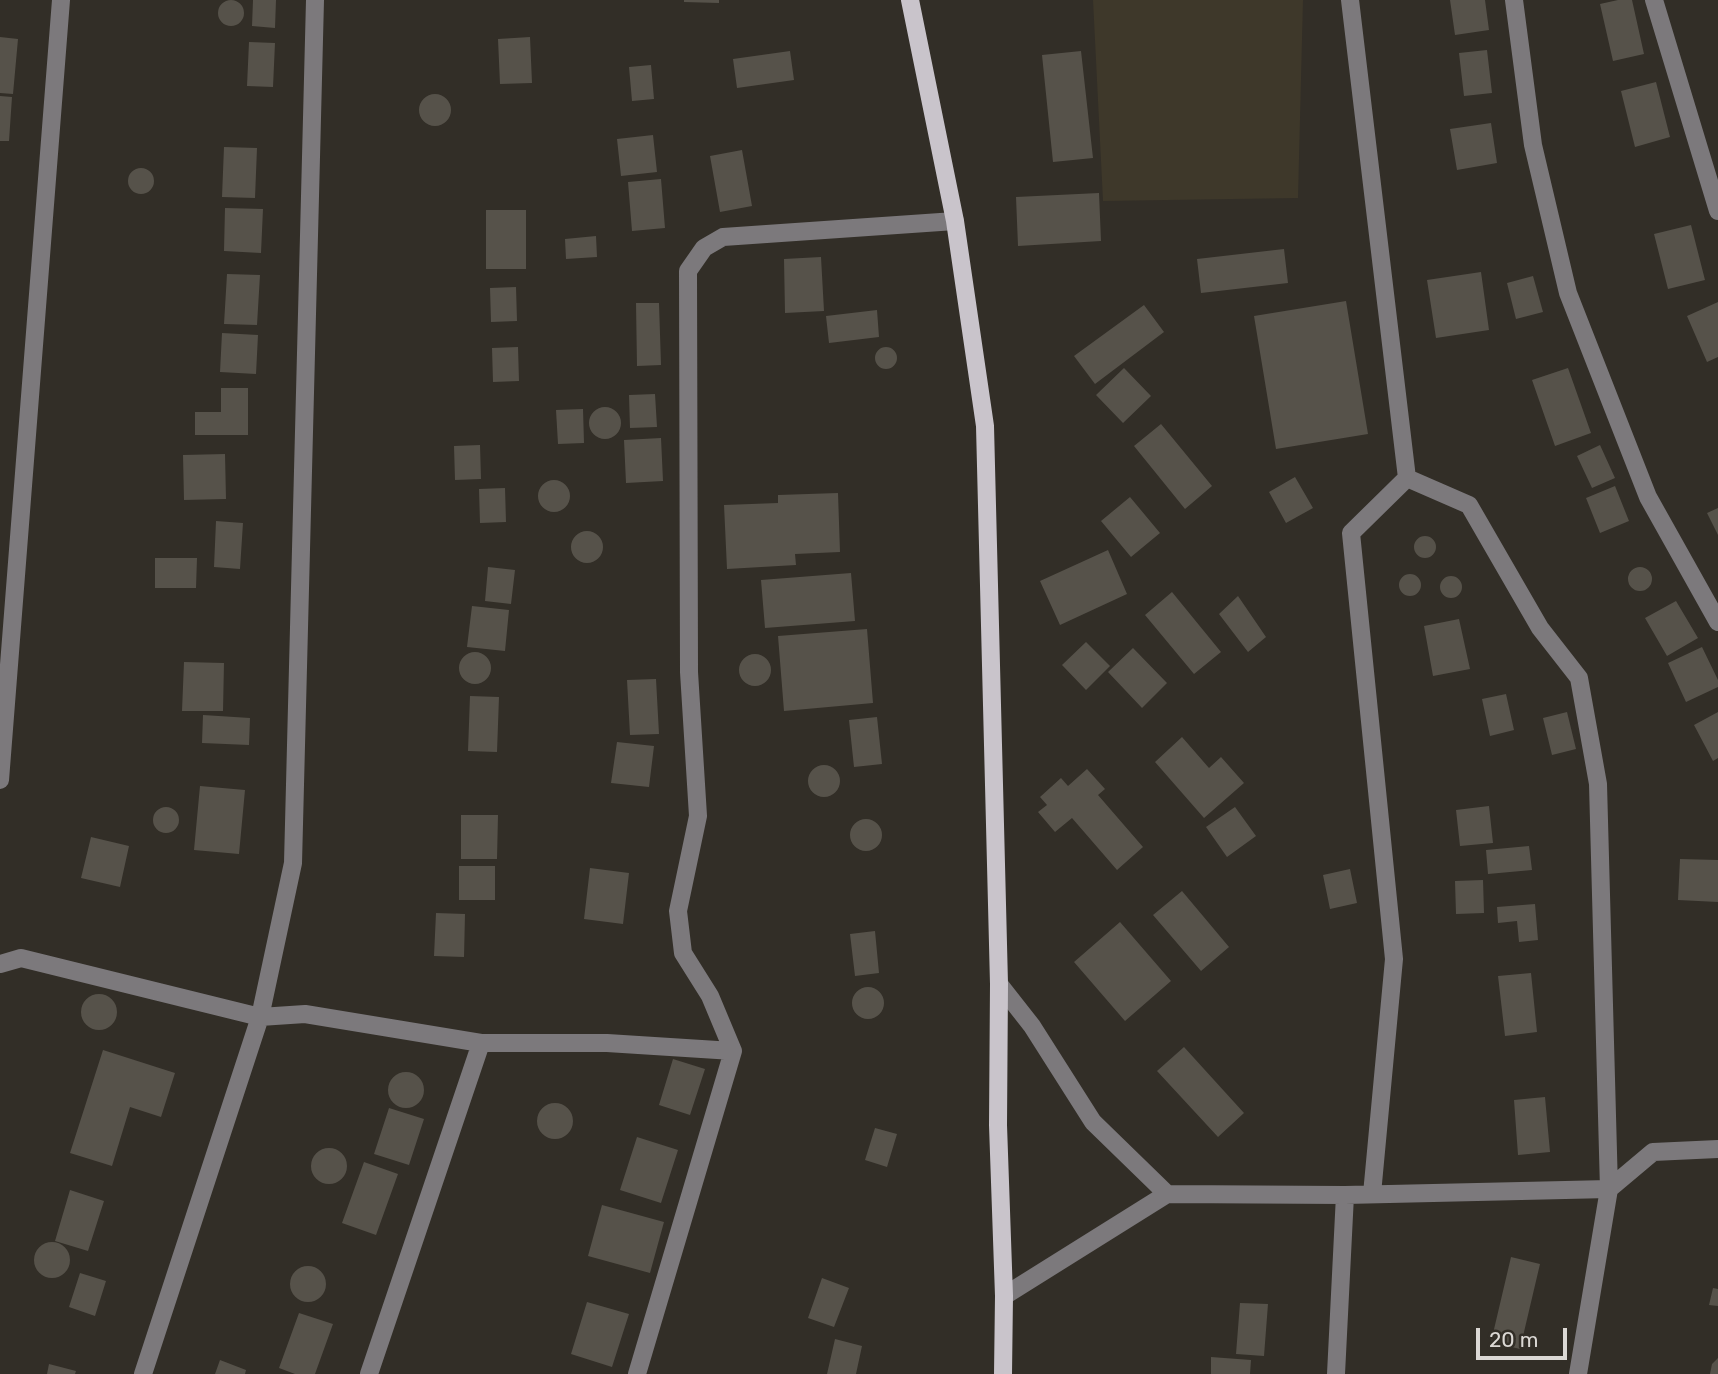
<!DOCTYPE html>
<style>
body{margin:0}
#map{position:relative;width:1718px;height:1374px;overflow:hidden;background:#322e27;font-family:Rubik,sans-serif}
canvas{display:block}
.scale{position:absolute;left:1476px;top:1328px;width:91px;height:32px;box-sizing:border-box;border:4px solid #dbd8d4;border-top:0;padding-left:9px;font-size:21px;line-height:24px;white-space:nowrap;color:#dbd8d4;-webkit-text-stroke:5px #322e27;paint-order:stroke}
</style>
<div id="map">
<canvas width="1718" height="1374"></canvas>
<div class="scale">20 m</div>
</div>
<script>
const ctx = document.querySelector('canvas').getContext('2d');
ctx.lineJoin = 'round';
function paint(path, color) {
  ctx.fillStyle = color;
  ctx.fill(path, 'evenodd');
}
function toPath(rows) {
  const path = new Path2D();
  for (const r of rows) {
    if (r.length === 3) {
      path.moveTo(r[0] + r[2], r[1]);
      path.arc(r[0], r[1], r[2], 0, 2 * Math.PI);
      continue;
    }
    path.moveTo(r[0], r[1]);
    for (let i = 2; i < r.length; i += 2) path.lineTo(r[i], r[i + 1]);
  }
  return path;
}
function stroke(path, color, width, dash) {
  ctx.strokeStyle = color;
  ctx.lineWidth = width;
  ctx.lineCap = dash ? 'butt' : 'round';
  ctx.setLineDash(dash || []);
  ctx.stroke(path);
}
paint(toPath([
 [1093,0,1303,0,1298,198,1103,201]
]), '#3e382a');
paint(toPath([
 [231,13,13],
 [253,0,276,0,275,28,252,26],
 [684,0,719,0,719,3,684,2],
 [1450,0,1485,0,1489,30,1455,35],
 [1618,0,1632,0,1644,54,1613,61,1600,4],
 [0,37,18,39,13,94,0,93],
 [530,37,532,83,500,84,498,39],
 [249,42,275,43,273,87,247,86],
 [1487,50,1492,93,1464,96,1459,53],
 [790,51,794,80,737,88,733,59],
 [1081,51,1093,158,1053,162,1042,55],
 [651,65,654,99,632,101,629,67],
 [1656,82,1670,137,1635,147,1621,91],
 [435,110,16],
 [0,96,12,97,9,141,0,141],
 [1491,123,1497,163,1457,170,1450,129],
 [653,135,657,172,621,176,617,139],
 [224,147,257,148,255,198,222,197],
 [742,150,752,206,720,212,710,156],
 [141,181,13],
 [661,179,665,228,632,231,628,182],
 [1099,193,1101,241,1018,246,1016,197],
 [225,208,263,209,261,253,224,251],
 [486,210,526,210,526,269,486,269],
 [1691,225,1705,280,1668,289,1654,234],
 [596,236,597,257,566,259,565,239],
 [1284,249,1288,283,1201,293,1197,259],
 [821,257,824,311,785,313,784,259],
 [1481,272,1489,330,1436,338,1427,280],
 [227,274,260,275,257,325,224,324],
 [1533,276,1543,312,1516,319,1507,283],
 [516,287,517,321,491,322,490,288],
 [1346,301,1368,434,1276,449,1254,316],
 [1718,302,1718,357,1707,362,1687,316],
 [636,303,659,303,661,365,637,366],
 [1144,305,1164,332,1095,384,1074,356],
 [877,310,879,337,829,343,826,316],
 [222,333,258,335,256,374,220,372],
 [518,347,519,381,493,382,492,348],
 [886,358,11],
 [1124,368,1151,396,1123,423,1096,395],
 [1568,368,1591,433,1555,446,1532,380],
 [221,388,248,388,248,435,195,435,195,412,221,412],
 [655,394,657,427,630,428,629,395],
 [605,423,16],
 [583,409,584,443,558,444,556,410],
 [1161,424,1212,486,1185,509,1134,446],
 [661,438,663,481,626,483,624,440],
 [480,445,481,479,455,480,454,446],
 [1600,445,1615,478,1592,488,1577,456],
 [225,454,226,499,184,500,183,455],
 [1295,477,1313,508,1286,523,1269,492],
 [554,496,16],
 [1615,486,1629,521,1600,533,1586,498],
 [505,488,506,522,480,523,479,489],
 [838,493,840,552,795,554,796,565,727,569,724,505,778,503,778,495],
 [1130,497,1160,533,1131,557,1101,521],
 [1718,508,1718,535,1707,513],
 [216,521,243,523,240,569,214,567],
 [587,547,16],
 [1425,547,11],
 [1108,550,1127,594,1060,625,1040,581],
 [155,558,197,558,196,588,155,588],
 [1640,579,12],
 [488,567,515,570,511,604,485,601],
 [851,573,855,621,765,628,761,580],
 [1410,585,11],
 [1451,587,11],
 [1172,592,1221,652,1194,674,1145,615],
 [1238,596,1266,637,1248,652,1219,614],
 [1676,601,1698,638,1667,656,1645,618],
 [472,606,509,610,505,651,467,647],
 [1459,619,1470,669,1433,676,1424,626],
 [867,629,873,703,784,711,778,636],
 [1086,642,1110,666,1086,690,1062,665],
 [1702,647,1718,680,1718,687,1686,702,1668,663],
 [1133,648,1167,683,1142,708,1108,672],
 [475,668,16],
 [755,670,16],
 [184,662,224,663,223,711,182,711],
 [656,679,659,734,630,735,627,680],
 [1506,694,1514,730,1490,736,1482,699],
 [470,696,499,697,497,752,468,751],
 [1567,712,1576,749,1552,755,1543,718],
 [1718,712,1718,758,1713,761,1694,725],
 [203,715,250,718,249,745,202,743],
 [877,717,882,764,854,767,849,720],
 [1182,737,1209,768,1221,757,1244,783,1204,818,1155,762],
 [617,742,654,746,649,787,611,783],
 [824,781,16],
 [1087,769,1105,789,1098,795,1143,847,1117,870,1072,818,1055,832,1038,812,1047,805,1040,797,1061,778,1068,786],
 [200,786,245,790,239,854,194,850],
 [1489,806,1493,843,1460,846,1456,810],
 [166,820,13],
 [1235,807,1256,836,1227,857,1206,827],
 [461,815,498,815,497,859,461,859],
 [866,835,16],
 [91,837,129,846,120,887,81,878],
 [1529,846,1532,870,1488,874,1486,850],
 [1680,859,1718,860,1718,902,1678,900],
 [459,866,495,866,495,900,459,900],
 [590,868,629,873,623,924,584,919],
 [1350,869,1357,903,1330,909,1323,875],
 [1483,880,1484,913,1456,914,1455,881],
 [1182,891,1229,947,1201,971,1153,915],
 [1535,904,1538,940,1519,942,1517,921,1498,923,1497,907],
 [436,913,465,914,464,957,434,956],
 [1120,922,1171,981,1125,1021,1074,962],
 [875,931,879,973,855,976,850,934],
 [1531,973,1537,1032,1505,1036,1498,976],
 [868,1003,16],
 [99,1012,18],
 [1184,1047,1244,1113,1218,1137,1157,1071],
 [103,1050,175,1073,161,1117,130,1107,112,1166,70,1153],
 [673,1059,705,1069,690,1115,659,1105],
 [406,1090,18],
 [1545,1097,1550,1152,1518,1155,1514,1100],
 [555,1121,18],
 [389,1108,424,1119,409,1165,374,1154],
 [875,1128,897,1134,887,1167,865,1160],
 [637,1137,678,1150,661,1203,620,1190],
 [329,1166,18],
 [364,1162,398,1174,376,1235,342,1223],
 [70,1190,104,1201,88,1251,55,1241],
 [602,1205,664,1222,650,1273,588,1256],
 [52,1260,18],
 [1511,1257,1540,1264,1520,1349,1491,1342],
 [308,1284,18],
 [80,1273,106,1281,95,1316,69,1307],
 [822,1278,849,1288,834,1327,808,1318],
 [1713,1288,1718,1289,1718,1306,1709,1305],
 [587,1302,629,1314,612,1367,571,1354],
 [1240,1303,1268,1304,1264,1356,1236,1354],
 [299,1313,333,1324,315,1374,295,1374,279,1368],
 [835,1339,862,1346,856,1374,827,1374],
 [1211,1357,1251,1360,1250,1374,1211,1374],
 [1718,1358,1718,1374,1710,1374,1712,1364],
 [220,1360,246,1370,245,1374,215,1374],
 [49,1364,76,1371,75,1374,47,1374]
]), '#56524a');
stroke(toPath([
 [1350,0,1407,478],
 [1514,0,1533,145,1568,293,1648,497,1718,622],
 [1654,0,1718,211],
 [1407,478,1469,505,1540,628,1579,678,1598,784,1609,1189,1578,1374],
 [0,780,61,0],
 [0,964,21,958,260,1017,305,1014,481,1043,607,1043,733,1051],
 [999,984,1032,1026,1093,1122,1167,1194],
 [1372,1194,1394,959,1351,533,1407,478],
 [1004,1296,1167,1194,1345,1195,1609,1189,1653,1152,1718,1149],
 [143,1374,260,1017,293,863,315,0],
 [369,1374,481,1043],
 [637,1374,733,1051,710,996,683,953,678,911,698,816,689,672,688,271,704,248,723,237,955,221],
 [1336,1374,1345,1195]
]), '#7c797c', 18);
stroke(toPath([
 [910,0,955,221,985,426,999,984,998,1125,1004,1296,1003,1374]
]), '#c9c4cb', 18);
</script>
